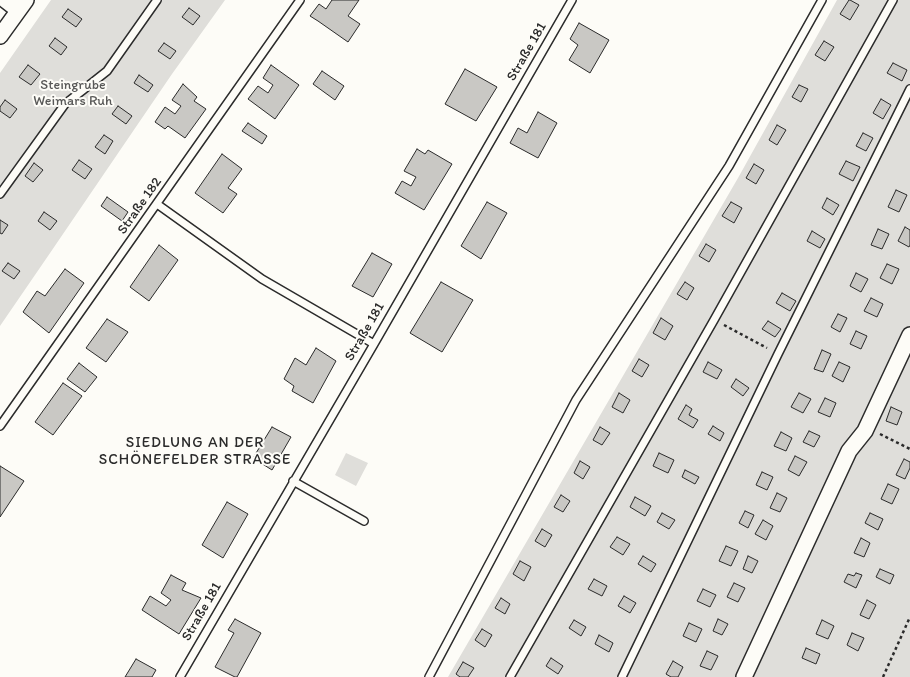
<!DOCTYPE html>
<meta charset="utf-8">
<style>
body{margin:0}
canvas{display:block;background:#fdfcf7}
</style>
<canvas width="910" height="677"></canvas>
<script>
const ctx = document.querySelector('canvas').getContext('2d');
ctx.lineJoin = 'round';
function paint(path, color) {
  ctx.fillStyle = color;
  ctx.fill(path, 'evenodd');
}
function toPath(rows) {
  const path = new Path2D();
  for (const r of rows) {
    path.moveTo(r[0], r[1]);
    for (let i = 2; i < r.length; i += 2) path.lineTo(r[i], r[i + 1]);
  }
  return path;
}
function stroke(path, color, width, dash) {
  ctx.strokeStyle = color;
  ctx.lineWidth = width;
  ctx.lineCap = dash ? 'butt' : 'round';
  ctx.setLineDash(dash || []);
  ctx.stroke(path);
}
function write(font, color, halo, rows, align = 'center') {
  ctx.font = font + ' Itim,sans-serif';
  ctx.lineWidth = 4;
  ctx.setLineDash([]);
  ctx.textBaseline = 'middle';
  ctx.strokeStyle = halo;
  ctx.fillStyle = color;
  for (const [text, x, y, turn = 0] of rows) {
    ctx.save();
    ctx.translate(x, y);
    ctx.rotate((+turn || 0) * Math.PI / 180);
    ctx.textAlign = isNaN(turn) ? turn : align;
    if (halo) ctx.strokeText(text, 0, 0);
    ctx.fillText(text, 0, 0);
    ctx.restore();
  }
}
paint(toPath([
 [51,0,225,0,172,74,48,256,0,326,0,73],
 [837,0,910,0,910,677,448,677,738,178],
 [346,453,368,463,356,486,335,475]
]), '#dfdeda');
const building = toPath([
 [332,0,359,0,348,16,360,24,348,42,318,21,310,16,319,4,326,9,332,0],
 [849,0,850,0,859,5,850,20,840,14,849,0],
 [189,8,200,16,193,25,182,17,189,8],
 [68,9,82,19,76,27,62,17,68,9],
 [579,23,609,40,590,73,569,60,578,45,570,39,579,23],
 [55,38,67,47,61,55,49,46,55,38],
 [824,41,834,47,825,61,815,55,824,41],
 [164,43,176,51,170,59,158,51,164,43],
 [893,63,907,70,902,81,887,73,893,63],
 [28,65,40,74,31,85,19,77,28,65],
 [271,65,299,85,275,119,248,99,258,86,268,93,273,85,263,78,271,65],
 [465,69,497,87,476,121,445,104,465,69],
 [322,71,344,86,335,100,313,84,322,71],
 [139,75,153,85,148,92,134,83,139,75],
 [183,84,197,97,194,101,206,109,185,138,168,126,165,129,155,122,165,107,175,114,181,106,172,100,183,84],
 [799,85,808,89,801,102,792,97,799,85],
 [881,99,891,105,883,119,873,113,881,99],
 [5,100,17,109,10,118,0,111,0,107,5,100],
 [118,106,132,116,126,124,112,114,118,106],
 [538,112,557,123,538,158,510,143,518,128,527,133,538,112],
 [248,123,267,136,262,144,242,131,248,123],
 [777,125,786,130,777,145,769,140,777,125],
 [863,133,873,138,866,151,856,146,863,133],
 [104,135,113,141,105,154,95,147,104,135],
 [417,149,425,154,428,150,452,164,424,210,395,193,402,181,411,186,416,177,404,171,417,149],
 [222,154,242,169,228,188,237,194,223,213,195,193,222,154],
 [79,160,92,169,85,179,72,170,79,160],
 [846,161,860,167,853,181,839,174,846,161],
 [34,163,43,170,33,182,25,176,34,163],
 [754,164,764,170,756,184,746,178,754,164],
 [896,190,907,195,899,212,888,207,896,190],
 [107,197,128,212,122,221,101,206,107,197],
 [827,198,839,205,833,215,822,208,827,198],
 [487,202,507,213,481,259,461,246,487,202],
 [731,202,742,208,734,223,722,216,731,202],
 [44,212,57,221,50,230,38,221,44,212],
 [0,220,8,225,2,234,0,233,0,220],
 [905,227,910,230,910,245,909,247,898,241,905,227],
 [878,229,889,234,882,249,871,245,878,229],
 [812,231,825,239,820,248,807,241,812,231],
 [706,244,716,250,709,262,699,256,706,244],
 [159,245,178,260,149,301,130,287,159,245],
 [372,253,392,264,373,297,352,286,372,253],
 [8,263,20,271,14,279,2,271,8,263],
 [887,264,899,269,892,284,880,278,887,264],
 [65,269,84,283,49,333,23,312,37,291,45,296,65,269],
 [856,273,868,279,861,292,850,286,856,273],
 [441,282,473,300,442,352,410,333,441,282],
 [685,282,694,288,687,300,677,294,685,282],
 [782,293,796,301,790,311,776,303,782,293],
 [871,298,883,304,877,317,864,311,871,298],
 [838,314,847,318,840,332,831,327,838,314],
 [661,318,673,326,665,340,653,333,661,318],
 [107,319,128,332,106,362,86,348,107,319],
 [768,321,781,329,775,337,762,329,768,321],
 [856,331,867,336,861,349,850,344,856,331],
 [316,348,336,361,313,403,292,391,294,386,284,379,295,358,306,365,316,348],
 [822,350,831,354,823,372,814,369,822,350],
 [639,359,649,365,642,377,632,371,639,359],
 [708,362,722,370,717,379,703,372,708,362],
 [839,362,850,367,843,382,832,376,839,362],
 [79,363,97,377,85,392,67,379,79,363],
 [736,379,749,388,743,396,731,387,736,379],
 [63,383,82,396,53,435,35,422,63,383],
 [619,393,630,400,623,413,612,407,619,393],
 [799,393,811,399,803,413,791,407,799,393],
 [825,398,836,403,830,417,818,412,825,398],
 [686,405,692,409,689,415,698,420,693,428,678,419,686,405],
 [891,407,902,412,897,425,886,421,891,407],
 [713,426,724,433,720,441,708,434,713,426],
 [272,427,291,437,272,470,253,458,272,427],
 [600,427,610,433,602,445,593,440,600,427],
 [809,431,820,436,814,447,803,442,809,431],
 [781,432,792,438,786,451,774,446,781,432],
 [659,453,674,460,668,473,653,466,659,453],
 [795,456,807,462,799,476,788,470,795,456],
 [904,459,910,462,910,468,905,479,896,475,904,459],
 [580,461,590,467,583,479,574,473,580,461],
 [0,466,24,481,0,517,0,466],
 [685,470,699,477,695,484,682,477,685,470],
 [762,472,773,477,767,490,756,485,762,472],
 [888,484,899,489,892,504,881,499,888,484],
 [777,493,787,498,780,512,770,508,777,493],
 [561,495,570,501,563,512,554,507,561,495],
 [635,497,651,506,645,516,630,507,635,497],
 [227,502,248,514,223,558,202,545,227,502],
 [745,511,754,515,748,528,739,523,745,511],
 [662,513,675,520,669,529,657,522,662,513],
 [870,513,883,519,878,530,865,523,870,513],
 [763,520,773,526,766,540,755,534,763,520],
 [542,529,552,535,545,547,535,541,542,529],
 [617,537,630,544,623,555,610,547,617,537],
 [861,538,870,543,864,557,854,553,861,538],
 [726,546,738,551,731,566,719,561,726,546],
 [643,556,656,564,651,572,638,564,643,556],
 [748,556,758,561,752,573,743,569,748,556],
 [520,561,531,567,524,581,513,574,520,561],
 [880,569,894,575,890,584,876,577,880,569],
 [856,573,862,575,856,588,844,582,848,574,854,576,856,573],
 [171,575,186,583,182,590,201,598,179,634,142,610,150,596,166,606,171,600,161,593,171,575],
 [594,579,607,586,602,596,588,589,594,579],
 [734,583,745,588,738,602,727,597,734,583],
 [703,589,716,595,710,607,697,601,703,589],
 [624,596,636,603,630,613,618,606,624,596],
 [501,598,510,604,505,614,495,608,501,598],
 [867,600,876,605,869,619,860,615,867,600],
 [235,619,261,633,237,677,235,677,215,667,234,633,228,630,235,619],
 [718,619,728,624,722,635,713,631,718,619],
 [574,620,586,627,581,636,569,628,574,620],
 [822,620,834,626,828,639,816,634,822,620],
 [689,623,702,629,696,642,683,636,689,623],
 [482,629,492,635,485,647,475,640,482,629],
 [852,633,864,638,858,651,847,645,852,633],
 [599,635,613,643,609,652,595,644,599,635],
 [806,648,820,654,816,664,802,658,806,648],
 [707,651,718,656,711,670,700,666,707,651],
 [551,658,563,666,558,674,546,666,551,658],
 [136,659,156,670,152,677,125,677,136,659],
 [673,661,683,667,678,677,671,677,666,674,673,661],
 [463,662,474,668,468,677,460,677,456,674,463,662]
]);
paint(building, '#c9c8c4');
stroke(building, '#2b2b2b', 1);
const service = toPath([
 [0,194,65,104,83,90,107,71,157,0],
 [157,204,262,279,374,344],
 [0,426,300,0],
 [293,481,364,521],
 [180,677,374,344,572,0],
 [429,677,576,400,729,166,822,0],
 [510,677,714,320,893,0],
 [622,677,778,354,910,89]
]);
const minor = toPath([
 [5,0,18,10],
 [0,36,26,0],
 [744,677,849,451,865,431,910,335]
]);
stroke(service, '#2b2b2b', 10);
stroke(minor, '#2b2b2b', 18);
stroke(toPath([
 [724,325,767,348],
 [880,434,910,449],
 [883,677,910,617]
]), '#2b2b2b', 2.5, [3, 3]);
stroke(service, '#fdfcf7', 7);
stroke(minor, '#fdfcf7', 15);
write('14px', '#2b2b2b', '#fdfcf7', [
 ["Straße 181",527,52,-60],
 ["Straße 182",140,206,-55],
 ["Straße 181",365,332,-60],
 ["Straße 181",202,612,-60]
]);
write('14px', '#585857', '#fdfcf7', [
 ["Steingrube",73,85],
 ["Weimars Ruh",73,101]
]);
ctx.letterSpacing = '1px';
write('15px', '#2b2b2b', '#fdfcf7', [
 ["SIEDLUNG AN DER",195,443],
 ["SCHÖNEFELDER STRASSE",195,460]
]);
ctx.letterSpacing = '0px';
</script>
